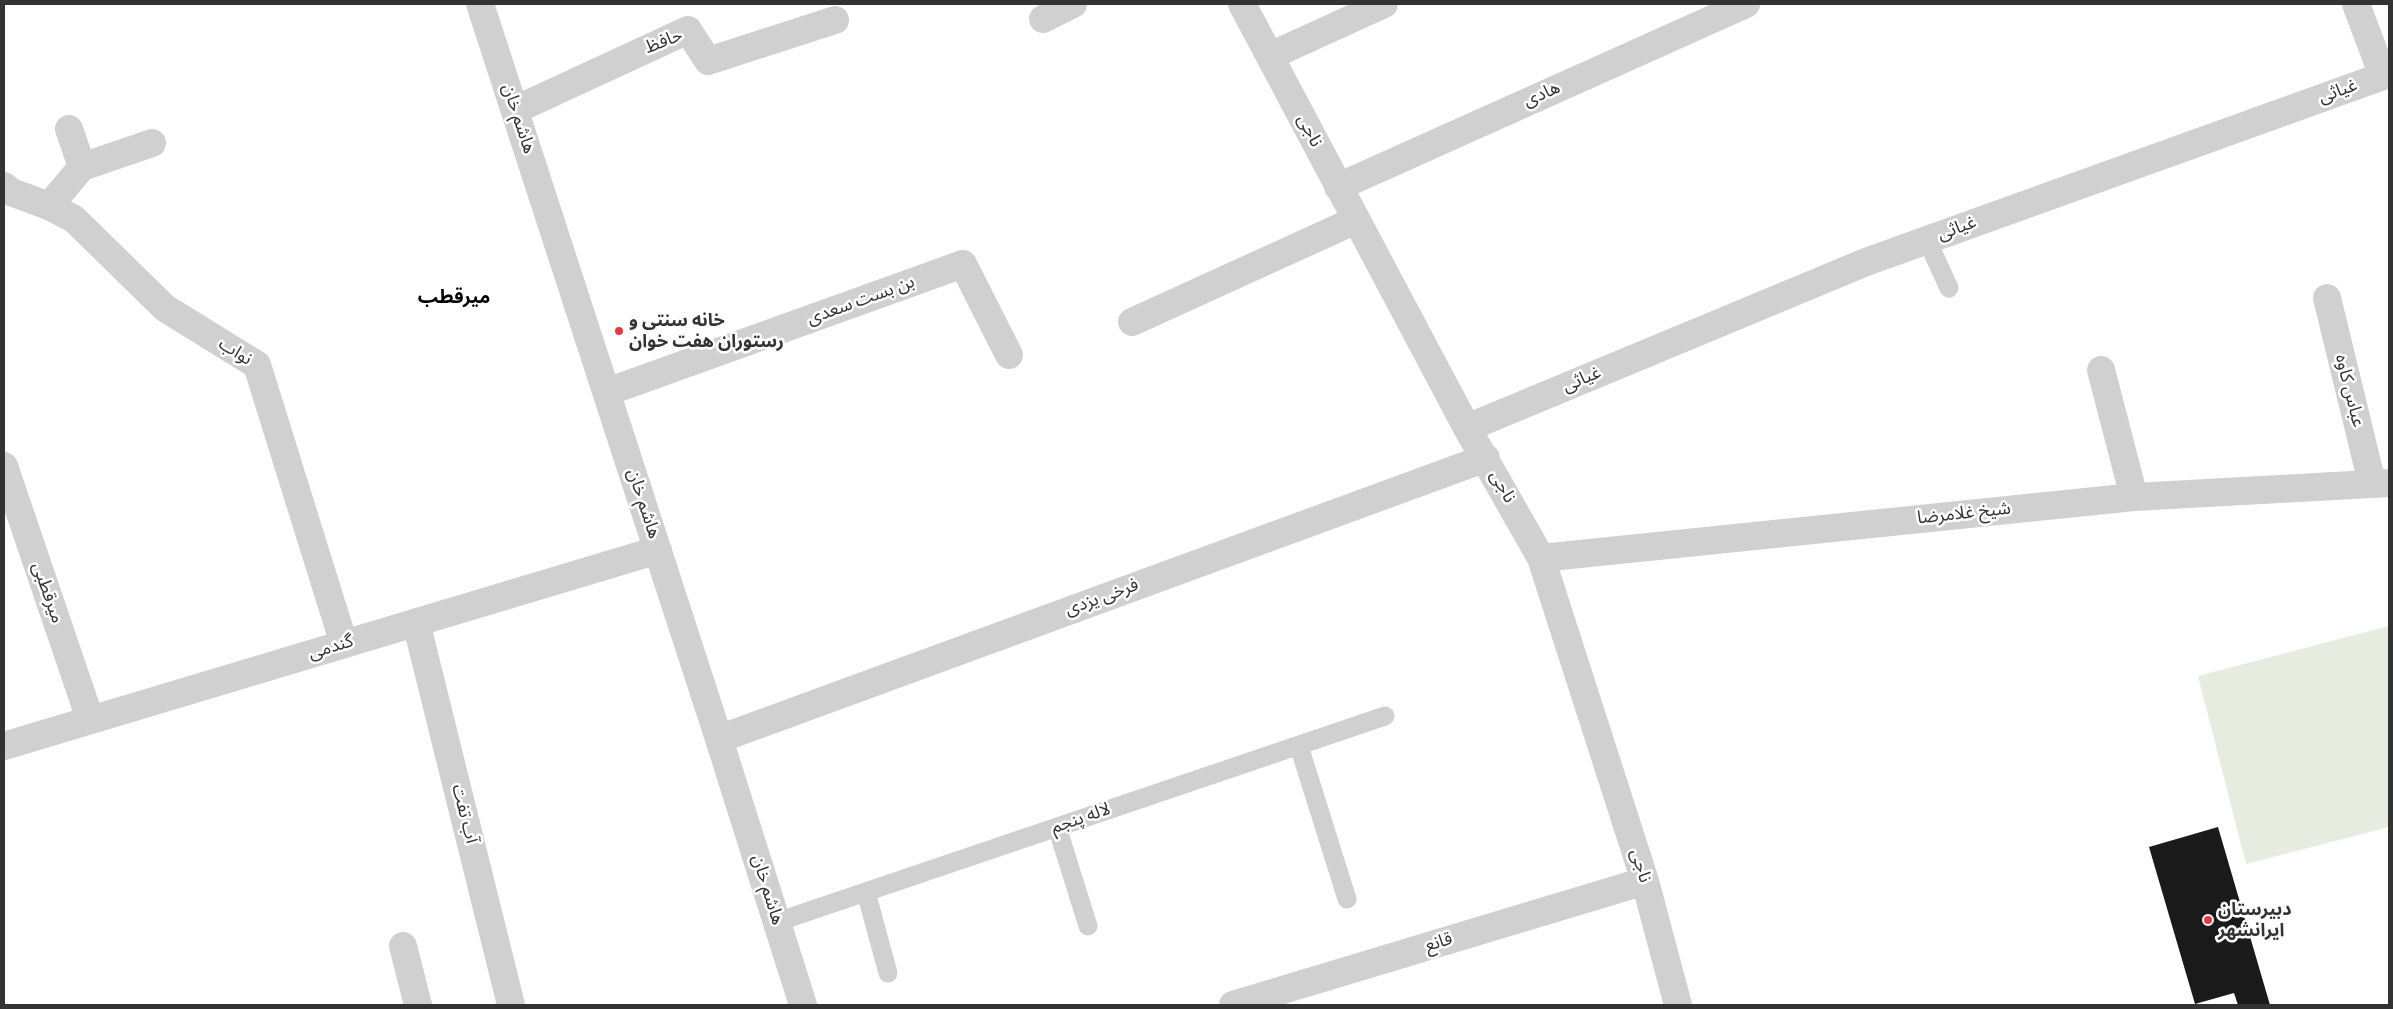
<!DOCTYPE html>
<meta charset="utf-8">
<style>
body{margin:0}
#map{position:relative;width:2393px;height:1009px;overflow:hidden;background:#fff;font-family:"Roboto Condensed",sans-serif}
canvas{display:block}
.frame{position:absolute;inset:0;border:5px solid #333;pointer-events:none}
</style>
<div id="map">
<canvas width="2393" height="1009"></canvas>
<div class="frame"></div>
</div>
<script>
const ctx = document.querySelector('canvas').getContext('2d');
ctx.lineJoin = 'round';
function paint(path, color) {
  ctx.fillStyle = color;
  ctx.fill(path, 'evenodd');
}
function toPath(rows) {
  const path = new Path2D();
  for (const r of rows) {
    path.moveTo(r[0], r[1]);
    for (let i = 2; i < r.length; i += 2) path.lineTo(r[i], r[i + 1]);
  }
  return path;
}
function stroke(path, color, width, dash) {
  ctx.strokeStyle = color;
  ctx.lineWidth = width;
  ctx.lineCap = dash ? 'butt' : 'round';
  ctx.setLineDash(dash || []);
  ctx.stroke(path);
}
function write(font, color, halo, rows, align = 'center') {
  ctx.font = font + ' "Roboto Condensed","Noto Sans Arabic",sans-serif';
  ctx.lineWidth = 5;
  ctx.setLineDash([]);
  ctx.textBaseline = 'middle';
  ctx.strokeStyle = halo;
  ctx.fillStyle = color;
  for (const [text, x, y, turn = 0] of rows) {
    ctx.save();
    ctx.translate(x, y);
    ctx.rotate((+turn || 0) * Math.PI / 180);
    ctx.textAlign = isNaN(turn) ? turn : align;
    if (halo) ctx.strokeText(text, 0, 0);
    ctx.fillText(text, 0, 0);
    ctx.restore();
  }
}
paint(toPath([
 [2389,626,2389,827,2246,864,2198,676]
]), '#e6ecdf');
paint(toPath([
 [2218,827,2270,1005,2238,1005,2234,993,2195,1004,2149,847]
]), '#1a1a1a');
stroke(toPath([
 [1927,240,1949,288],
 [1299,746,1347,899],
 [1057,827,1088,926],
 [866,892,888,973],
 [777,922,1385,716]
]), '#d0d0d0', 19);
stroke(toPath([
 [480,4,719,739,803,1005],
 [1242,4,1467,428,1541,558,1645,881,1678,1005],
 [1043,19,1073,4],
 [1270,56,1384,4],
 [515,110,688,30,708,61,835,20],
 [69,129,82,167],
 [4,186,11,192,49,206,74,219,165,308,257,365,344,644],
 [1338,187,1746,4],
 [49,206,82,167,152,143],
 [2327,298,2372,483],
 [1132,322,1356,220],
 [2101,370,2134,497],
 [607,392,963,264,1009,355],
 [1467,428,1866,262,2383,76,2356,4],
 [4,466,90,719],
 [1541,558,2134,497,2389,483],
 [416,622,511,1005],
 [719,739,1486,458],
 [4,746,658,550],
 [403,946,418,1005],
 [1233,1005,1645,881]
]), '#d0d0d0', 28);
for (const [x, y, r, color] of [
 [619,331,5,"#e63946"],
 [2208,920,5,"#e63946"]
]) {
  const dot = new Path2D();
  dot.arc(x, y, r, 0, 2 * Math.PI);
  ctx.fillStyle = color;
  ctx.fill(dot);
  stroke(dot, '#fff', 2);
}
write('18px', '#333', '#fff', [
 ["حافظ",664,42,-21],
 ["غیاثی",2338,92,-20],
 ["هادی",1542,95,-24],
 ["هاشم خان",518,119,72],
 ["ناجی",1309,131,63],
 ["غیاثی",1957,229,-20],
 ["بن بست سعدی",861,301,-20],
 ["نواب",235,352,32],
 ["غیاثی",1582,380,-23],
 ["عباس کاوه",2349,391,76],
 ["ناجی",1502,487,61],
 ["هاشم خان",643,504,72],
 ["شیخ غلامرضا",1964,514,-6],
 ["میرقطبی",47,593,71],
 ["فرخی یزدی",1102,598,-20],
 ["گندمی",331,648,-17],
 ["آب تفت",464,814,76],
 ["لاله پنجم",1081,819,-19],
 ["ناجی",1640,866,73],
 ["هاشم خان",767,890,73],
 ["قانع",1439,943,-17]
]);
write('bold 18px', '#333', '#fff', [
 ["خانه سنتی و",629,321],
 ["رستوران هفت خوان",629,342],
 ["دبیرستان",2218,910],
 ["ایرانشهر",2218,931]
], 'left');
write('bold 19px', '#000', '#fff', [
 ["میرقطب",454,298]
]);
</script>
